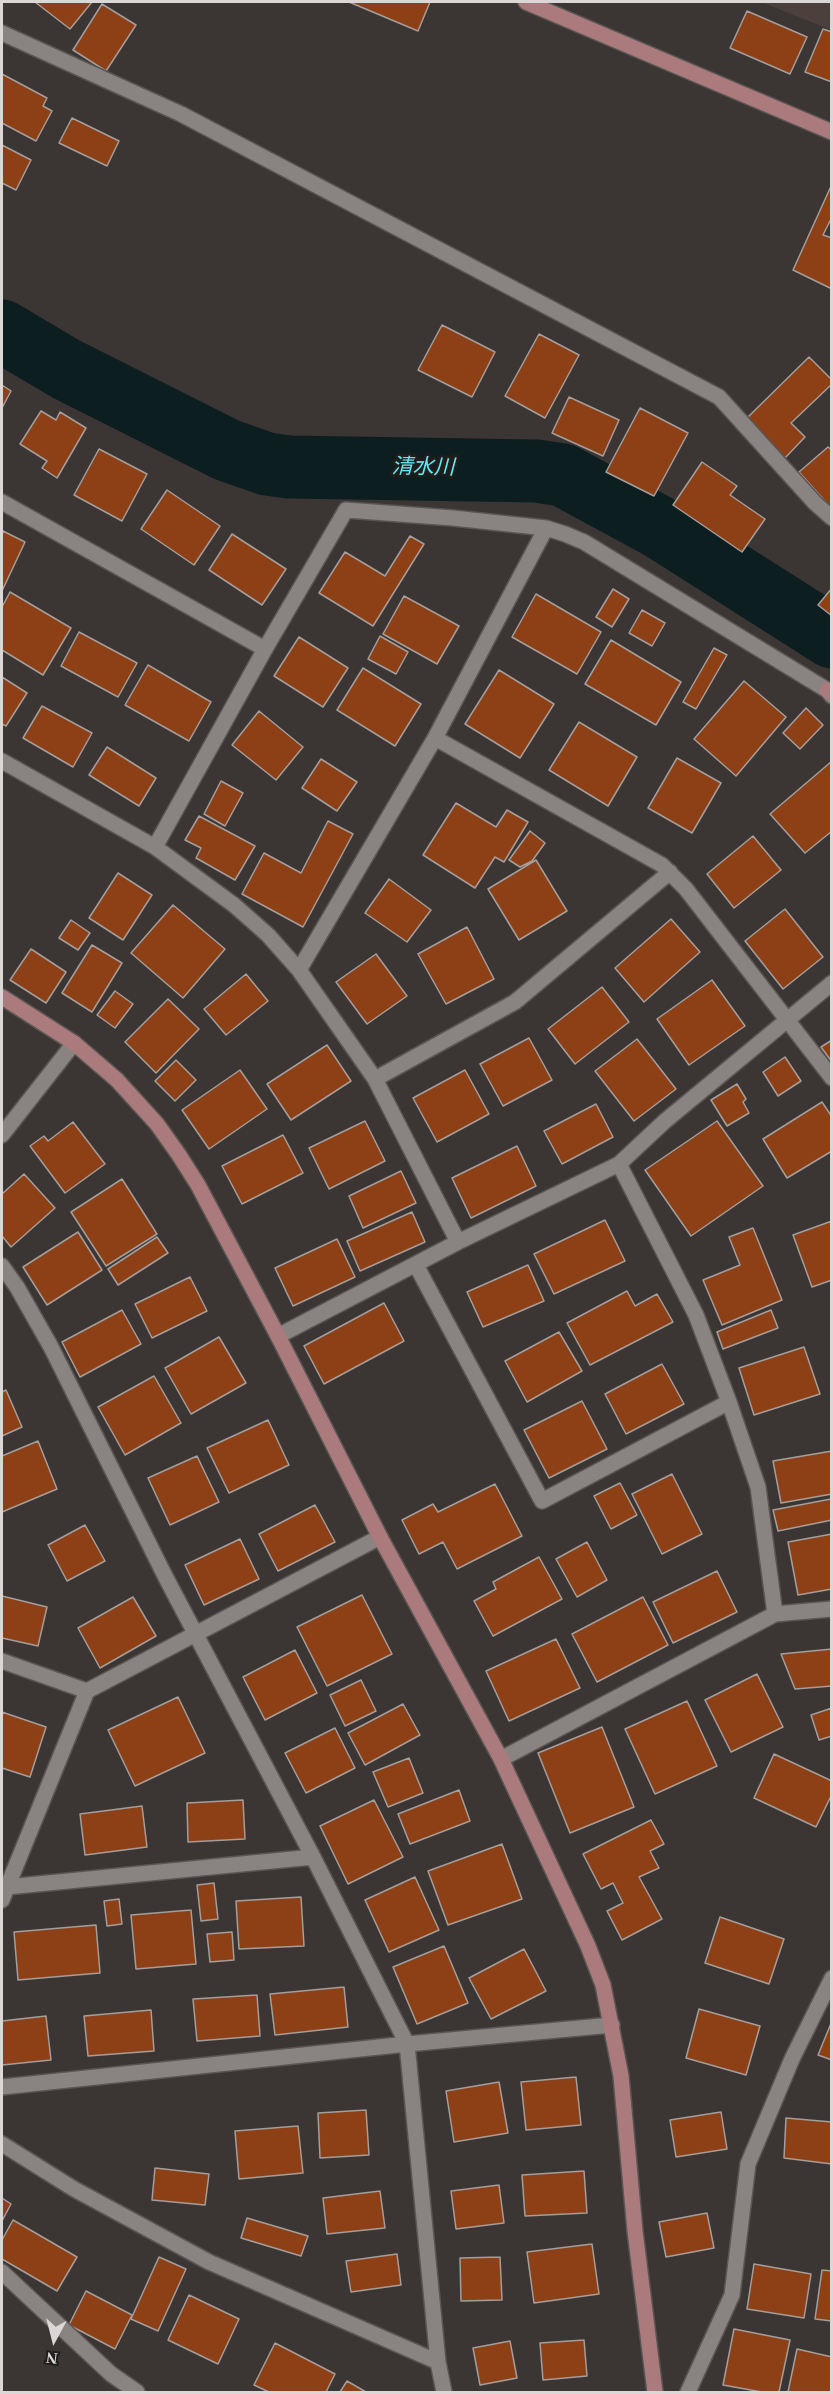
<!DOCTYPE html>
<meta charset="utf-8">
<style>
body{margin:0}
#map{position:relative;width:833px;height:2394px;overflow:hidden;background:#3b3633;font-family:"Times New Roman",serif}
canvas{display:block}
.frame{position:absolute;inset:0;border:3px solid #dad7d6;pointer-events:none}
.north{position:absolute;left:24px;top:2310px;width:60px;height:60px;-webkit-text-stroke:4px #201e1d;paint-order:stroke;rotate:187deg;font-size:16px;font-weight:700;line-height:24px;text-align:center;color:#dad7d6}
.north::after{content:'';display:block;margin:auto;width:21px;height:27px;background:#dad7d6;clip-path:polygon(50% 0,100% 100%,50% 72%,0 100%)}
</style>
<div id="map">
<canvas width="833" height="2394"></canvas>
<div class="frame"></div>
<div class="north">N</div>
</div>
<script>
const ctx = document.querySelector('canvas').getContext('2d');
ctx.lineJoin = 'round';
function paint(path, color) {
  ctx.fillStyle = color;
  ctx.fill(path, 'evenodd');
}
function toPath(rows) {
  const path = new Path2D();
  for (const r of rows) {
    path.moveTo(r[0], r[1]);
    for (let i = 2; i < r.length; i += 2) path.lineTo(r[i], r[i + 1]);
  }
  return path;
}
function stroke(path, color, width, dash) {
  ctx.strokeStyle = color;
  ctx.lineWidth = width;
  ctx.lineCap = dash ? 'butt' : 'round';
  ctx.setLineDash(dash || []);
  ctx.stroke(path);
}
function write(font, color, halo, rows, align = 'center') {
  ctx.font = font + ' "Times New Roman","Noto Sans JP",serif';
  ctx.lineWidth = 6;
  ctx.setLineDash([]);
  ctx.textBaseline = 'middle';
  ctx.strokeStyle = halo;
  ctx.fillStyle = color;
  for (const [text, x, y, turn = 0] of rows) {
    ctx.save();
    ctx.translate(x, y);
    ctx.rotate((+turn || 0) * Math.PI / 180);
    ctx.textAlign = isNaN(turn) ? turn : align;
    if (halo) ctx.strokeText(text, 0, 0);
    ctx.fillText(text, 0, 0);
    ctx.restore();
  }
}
paint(toPath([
 [761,2,831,2,831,30]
]), '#4b403b');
stroke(toPath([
 [2,331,66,369,227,450,267,464,289,467,536,471,563,475,659,527,832,637]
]), '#0d1e20', 63);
const building = toPath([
 [35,2,92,2,70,29,35,2],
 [349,2,430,2,418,31,349,2],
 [102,4,136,25,106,71,73,50,102,4],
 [747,11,807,37,790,74,730,48,747,11],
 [823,29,832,32,832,82,805,72,823,29],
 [2,74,47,98,43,106,52,111,36,141,2,123,2,74],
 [72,118,119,141,107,166,59,143,72,118],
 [2,145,31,160,16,190,2,183,2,145],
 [832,184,832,217,823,235,832,238,832,286,830,288,793,270,832,184],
 [442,325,495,352,472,397,418,370,442,325],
 [539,334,579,355,545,418,505,396,539,334],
 [809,357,832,380,832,384,791,423,805,437,785,458,747,418,809,357],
 [2,385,11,391,2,408,2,385],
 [569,397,619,420,603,456,552,433,569,397],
 [640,408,688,433,654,496,606,472,640,408],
 [41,411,56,420,60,412,86,428,57,478,42,468,47,461,20,444,41,411],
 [828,447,832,450,832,509,799,472,828,447],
 [99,449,147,474,122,521,74,495,99,449],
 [702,462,737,486,730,495,765,519,742,552,673,505,702,462],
 [167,490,220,526,194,565,141,529,167,490],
 [3,531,25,542,2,591,2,534,3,531],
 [232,534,286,569,262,605,209,570,232,534],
 [410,536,424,544,373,626,319,593,345,552,385,576,410,536],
 [832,588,832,616,818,605,832,588],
 [613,589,629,599,612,627,596,617,613,589],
 [10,592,71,628,43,675,2,650,2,607,10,592],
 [536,594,601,632,577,674,512,637,536,594],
 [404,596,459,626,437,664,383,634,404,596],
 [642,610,665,623,652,646,629,633,642,610],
 [79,632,137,663,118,697,61,666,79,632],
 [380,636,408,652,396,674,368,659,380,636],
 [299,637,348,668,323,707,274,676,299,637],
 [611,640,681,682,656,725,585,684,611,640],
 [714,648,727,655,696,709,683,702,714,648],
 [148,665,211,702,189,741,125,705,148,665],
 [363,668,421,704,395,746,337,710,363,668],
 [499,670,554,704,520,758,465,724,499,670],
 [2,677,27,693,6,726,2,724,2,677],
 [744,681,786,717,736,776,694,739,744,681],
 [42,706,92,733,73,767,23,738,42,706],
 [806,708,823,725,800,749,783,733,806,708],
 [259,711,303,747,276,780,232,745,259,711],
 [579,722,637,757,608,806,549,770,579,722],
 [107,747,156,778,139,806,89,775,107,747],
 [677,758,721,783,692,833,648,808,677,758],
 [321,759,357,782,337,811,302,788,321,759],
 [832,761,832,831,805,853,770,814,832,761],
 [221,781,243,793,225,826,204,814,221,781],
 [456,803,496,827,507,810,528,822,504,862,495,857,475,888,423,855,456,803],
 [199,816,255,846,235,880,196,858,201,848,185,840,199,816],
 [328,821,353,834,303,927,242,894,264,853,301,873,328,821],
 [530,831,545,843,532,861,520,867,509,860,530,831],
 [753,836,781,870,734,908,707,874,753,836],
 [536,860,567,911,519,940,488,889,536,860],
 [118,873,152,895,123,940,89,918,118,873],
 [389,879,431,910,407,942,365,913,389,879],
 [173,905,225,949,183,998,131,953,173,905],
 [785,909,823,957,783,989,745,941,785,909],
 [671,919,700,952,644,1002,615,968,671,919],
 [71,920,90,933,78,950,59,938,71,920],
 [467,927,494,979,446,1004,418,954,467,927],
 [92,945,122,963,92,1012,62,993,92,945],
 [31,949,66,972,46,1003,10,980,31,949],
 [376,954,407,996,367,1024,336,982,376,954],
 [246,974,268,1001,226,1035,204,1009,246,974],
 [712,980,745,1026,689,1065,657,1019,712,980],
 [602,987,629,1022,575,1064,548,1029,602,987],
 [115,991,133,1004,115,1028,97,1015,115,991],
 [168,999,199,1029,156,1073,125,1042,168,999],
 [529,1038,552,1080,503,1106,480,1064,529,1038],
 [637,1039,676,1089,634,1121,595,1071,637,1039],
 [832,1040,832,1062,821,1047,832,1040],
 [327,1045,351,1081,291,1120,267,1084,327,1045],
 [785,1057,801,1081,778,1096,763,1072,785,1057],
 [176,1060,196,1080,175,1101,155,1081,176,1060],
 [240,1070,267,1109,209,1149,182,1110,240,1070],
 [465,1070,489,1114,437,1142,413,1098,465,1070],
 [737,1084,746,1099,743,1102,749,1113,727,1126,711,1100,737,1084],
 [822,1102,832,1117,832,1151,787,1178,763,1139,822,1102],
 [596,1104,613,1137,562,1164,544,1131,596,1104],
 [365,1121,385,1161,329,1189,309,1148,365,1121],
 [717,1121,763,1186,691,1236,645,1170,717,1121],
 [73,1122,105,1164,65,1193,30,1146,44,1136,48,1141,73,1122],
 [283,1135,303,1173,242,1204,222,1166,283,1135],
 [517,1146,536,1186,471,1218,452,1178,517,1146],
 [401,1171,416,1203,363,1228,349,1196,401,1171],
 [24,1174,55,1208,11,1247,2,1236,2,1194,24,1174],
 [122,1179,157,1234,106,1266,71,1212,122,1179],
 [412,1212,425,1242,360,1271,347,1241,412,1212],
 [605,1220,625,1261,554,1294,534,1254,605,1220],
 [832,1221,832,1280,812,1287,793,1235,832,1221],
 [753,1228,782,1300,722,1325,703,1280,740,1265,729,1237,753,1228],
 [78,1232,102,1270,47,1305,23,1267,78,1232],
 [157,1237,168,1253,118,1285,108,1269,157,1237],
 [337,1239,355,1277,293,1306,275,1268,337,1239],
 [528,1265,544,1301,483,1327,467,1292,528,1265],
 [190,1277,207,1311,152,1338,135,1304,190,1277],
 [627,1291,635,1306,657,1294,673,1322,590,1365,567,1323,627,1291],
 [384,1303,404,1341,324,1384,304,1346,384,1303],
 [122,1310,141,1344,80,1377,62,1342,122,1310],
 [771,1310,778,1328,723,1349,717,1332,771,1310],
 [559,1332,582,1371,527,1402,505,1361,559,1332],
 [219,1337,246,1383,191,1414,165,1368,219,1337],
 [804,1347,820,1394,754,1415,739,1368,804,1347],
 [662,1364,684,1404,626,1434,605,1394,662,1364],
 [154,1376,181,1423,125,1455,98,1407,154,1376],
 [6,1390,22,1427,2,1436,2,1392,6,1390],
 [582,1401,607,1449,549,1478,524,1430,582,1401],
 [268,1420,289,1465,229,1493,207,1448,268,1420],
 [38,1441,57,1489,2,1512,2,1456,38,1441],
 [832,1451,832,1494,781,1503,773,1461,832,1451],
 [197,1456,219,1502,170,1525,148,1478,197,1456],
 [672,1474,702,1534,662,1554,632,1494,672,1474],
 [620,1483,637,1515,611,1529,594,1496,620,1483],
 [495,1484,522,1536,457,1569,443,1542,419,1554,402,1520,433,1504,438,1512,495,1484],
 [831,1499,832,1520,778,1531,773,1510,831,1499],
 [315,1505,335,1542,278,1571,259,1534,315,1505],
 [85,1525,105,1561,67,1581,48,1545,85,1525],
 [832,1534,832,1589,798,1595,788,1542,832,1534],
 [240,1539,259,1579,204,1605,185,1565,240,1539],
 [587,1542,607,1580,577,1597,556,1559,587,1542],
 [539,1557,562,1599,493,1636,474,1601,496,1589,493,1582,539,1557],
 [717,1571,737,1612,673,1643,653,1602,717,1571],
 [362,1595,392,1654,327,1686,297,1627,362,1595],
 [2,1596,47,1607,38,1646,2,1638,2,1596],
 [133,1597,156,1636,100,1668,78,1628,133,1597],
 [643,1597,668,1645,597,1682,572,1634,643,1597],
 [556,1639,580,1688,509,1721,486,1671,556,1639],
 [832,1649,832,1686,795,1689,781,1654,832,1649],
 [295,1650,317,1693,265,1720,243,1677,295,1650],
 [757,1674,783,1727,731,1752,705,1700,757,1674],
 [361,1680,376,1711,345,1726,330,1695,361,1680],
 [178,1697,205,1753,135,1786,108,1730,178,1697],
 [687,1701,717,1766,655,1794,625,1729,687,1701],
 [403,1704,420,1735,365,1765,348,1733,403,1704],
 [832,1708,832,1736,819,1740,811,1715,832,1708],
 [2,1712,46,1727,30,1777,2,1768,2,1712],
 [602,1727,634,1807,570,1833,538,1753,602,1727],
 [335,1728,355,1768,306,1793,285,1753,335,1728],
 [774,1754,832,1781,832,1794,816,1827,754,1798,774,1754],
 [409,1758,423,1793,388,1807,373,1772,409,1758],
 [459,1790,470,1821,410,1844,398,1814,459,1790],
 [243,1800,245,1839,188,1842,187,1803,243,1800],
 [374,1800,403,1857,348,1884,320,1826,374,1800],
 [142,1806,147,1847,85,1855,80,1814,142,1806],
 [651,1820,664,1844,650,1851,659,1868,639,1877,662,1919,622,1940,607,1911,623,1903,613,1883,601,1889,583,1854,651,1820],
 [502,1844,522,1899,448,1925,428,1871,502,1844],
 [415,1877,439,1930,389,1952,365,1900,415,1877],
 [214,1883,218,1919,201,1921,197,1885,214,1883],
 [301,1897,304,1946,239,1949,236,1901,301,1897],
 [119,1899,122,1924,107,1926,104,1901,119,1899],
 [191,1910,196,1964,136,1969,131,1915,191,1910],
 [720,1917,784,1939,769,1984,705,1963,720,1917],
 [96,1925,100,1973,18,1980,14,1932,96,1925],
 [232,1932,234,1960,210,1962,207,1934,232,1932],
 [444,1946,468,2003,417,2024,393,1967,444,1946],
 [524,1949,546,1991,491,2019,469,1978,524,1949],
 [344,1987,348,2027,275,2035,270,1994,344,1987],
 [257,1995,260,2036,197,2041,193,1999,257,1995],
 [699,2009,760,2026,746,2075,686,2058,699,2009],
 [151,2010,154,2051,88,2056,84,2016,151,2010],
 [46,2016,51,2060,2,2065,2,2021,46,2016],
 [832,2021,832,2060,818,2055,832,2021],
 [576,2077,581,2125,526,2130,521,2082,576,2077],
 [499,2082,508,2133,454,2142,446,2091,499,2082],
 [366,2110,369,2155,320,2158,318,2113,366,2110],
 [721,2112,727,2149,676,2157,670,2120,721,2112],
 [786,2118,832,2122,832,2164,784,2158,786,2118],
 [298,2126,303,2173,239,2179,235,2131,298,2126],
 [155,2168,209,2174,205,2205,152,2200,155,2168],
 [584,2171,587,2213,525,2216,522,2175,584,2171],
 [499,2185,504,2223,456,2229,451,2191,499,2185],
 [380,2191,385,2228,327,2234,323,2198,380,2191],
 [2,2198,11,2204,2,2221,2,2198],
 [707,2213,714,2248,666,2257,659,2222,707,2213],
 [247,2218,308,2236,301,2256,241,2238,247,2218],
 [13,2220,77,2257,57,2291,2,2259,2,2240,13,2220],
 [592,2244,599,2294,534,2303,527,2252,592,2244],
 [397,2254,401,2285,351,2292,346,2261,397,2254],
 [159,2257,186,2269,158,2331,131,2319,159,2257],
 [500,2257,502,2300,461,2301,460,2258,500,2257],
 [754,2264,811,2274,804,2318,747,2309,754,2264],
 [822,2270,832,2271,832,2321,815,2319,822,2270],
 [86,2291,132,2315,115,2349,69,2325,86,2291],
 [189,2295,239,2319,218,2364,168,2340,189,2295],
 [734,2329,790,2340,779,2392,762,2392,723,2385,734,2329],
 [584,2340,587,2376,543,2380,540,2343,584,2340],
 [510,2341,517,2378,480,2385,473,2348,510,2341],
 [275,2343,335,2374,326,2392,269,2392,254,2385,275,2343],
 [797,2349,832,2357,832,2392,788,2392,797,2349],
 [347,2381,366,2392,340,2392,347,2381]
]);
paint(building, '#8d3f16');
stroke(building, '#a49e9c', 1.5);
const street = toPath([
 [2,33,181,114,719,397,815,503,832,518],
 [2,502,265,649],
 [435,738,662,865,686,889,832,1078],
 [2,761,155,847,234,905,268,935,299,970,375,1079,458,1242],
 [155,847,265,649,346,510,453,518,546,528,565,534,584,542,827,690,832,696],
 [299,970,435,738,546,528],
 [375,1079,515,1002,670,872],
 [2,1135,74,1043],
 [619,1164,696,1315,729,1402,758,1487,775,1614],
 [416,1265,542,1501,729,1402],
 [2,1266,17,1287,51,1347,165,1576,313,1857,407,2044,438,2362,444,2392],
 [278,1336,458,1242,619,1164,665,1121,832,983],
 [2,1661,87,1691],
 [501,1759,775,1614,832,1609],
 [7,1887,313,1857],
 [2,1900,87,1691,380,1537],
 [2,2087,407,2044,612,2025],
 [2,2144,74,2189,209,2262,438,2362],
 [2,2272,111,2374,137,2392],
 [688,2392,732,2295,748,2164,792,2059,832,1978]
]);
const secondary = toPath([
 [526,2,832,132],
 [827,690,832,693],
 [2,997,74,1043,117,1080,157,1124,179,1155,198,1185,278,1336,380,1537,501,1759,588,1946,603,1985,621,2076,635,2231,655,2392]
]);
stroke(street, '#595553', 18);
stroke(secondary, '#595553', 18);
stroke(street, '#898381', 15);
stroke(secondary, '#aa7a7c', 15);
write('italic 21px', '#62ebf7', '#201e1d', [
 ["清水川",423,468,1]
]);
</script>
